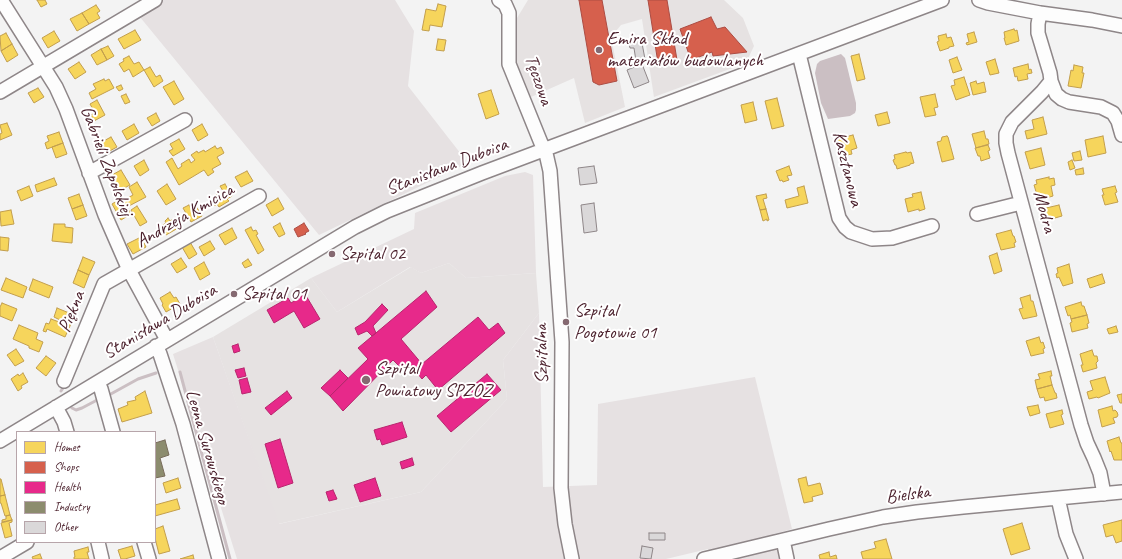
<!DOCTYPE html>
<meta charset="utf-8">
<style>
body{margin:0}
#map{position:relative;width:1122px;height:559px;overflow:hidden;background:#f3f3f3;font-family:Caveat,sans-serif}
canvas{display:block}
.legend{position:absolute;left:16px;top:431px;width:140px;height:112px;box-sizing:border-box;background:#fff;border:1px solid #b7a5aa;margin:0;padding:5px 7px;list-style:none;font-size:12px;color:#4a1f2b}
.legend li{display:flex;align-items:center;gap:8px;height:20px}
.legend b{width:20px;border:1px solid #b7a5aa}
</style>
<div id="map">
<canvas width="1122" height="559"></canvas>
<ul class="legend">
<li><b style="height:11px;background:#f6d55c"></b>Homes</li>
<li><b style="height:11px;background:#d6604d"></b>Shops</li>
<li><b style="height:11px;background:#e7298a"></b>Health</li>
<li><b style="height:11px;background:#8c8c6e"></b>Industry</li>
<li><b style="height:11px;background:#dad8d9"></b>Other</li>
</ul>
</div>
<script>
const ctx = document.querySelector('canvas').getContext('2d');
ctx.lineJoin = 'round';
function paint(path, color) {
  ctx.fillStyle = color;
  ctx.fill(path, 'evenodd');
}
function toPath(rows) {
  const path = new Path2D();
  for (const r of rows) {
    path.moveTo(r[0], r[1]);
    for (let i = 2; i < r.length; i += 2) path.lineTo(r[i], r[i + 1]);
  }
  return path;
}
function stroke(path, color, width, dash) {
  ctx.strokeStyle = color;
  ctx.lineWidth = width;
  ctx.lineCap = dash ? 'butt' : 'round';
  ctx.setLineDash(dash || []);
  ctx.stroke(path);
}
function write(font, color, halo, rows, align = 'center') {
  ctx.font = font + ' Caveat,sans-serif';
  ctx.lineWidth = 4;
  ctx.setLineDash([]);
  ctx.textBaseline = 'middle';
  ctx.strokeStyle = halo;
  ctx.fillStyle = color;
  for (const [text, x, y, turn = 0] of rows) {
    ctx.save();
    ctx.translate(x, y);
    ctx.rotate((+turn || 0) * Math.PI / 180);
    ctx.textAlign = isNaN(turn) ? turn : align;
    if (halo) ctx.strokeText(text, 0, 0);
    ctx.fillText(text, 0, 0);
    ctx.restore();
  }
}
paint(toPath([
 [528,0,724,0,743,18,754,46,746,63,654,97,642,19,621,25,611,37,625,107,585,123,574,78,531,97,516,61,517,18],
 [449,263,466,278,536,273,539,313,503,360,507,399,421,492,278,524,213,337,311,278,337,312,411,267,421,273]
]), '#e6e2e2');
paint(toPath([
 [156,0,395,0,414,31,408,86,468,163,319,235,135,11],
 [525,172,533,175,536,273,466,278,449,263,421,273,410,267,337,312,311,278,414,229,415,213,505,176],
 [539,313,543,487,597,485,598,404,755,377,792,529,774,534,780,559,709,559,708,549,666,559,237,559,173,354,213,337,279,524,421,492,507,399,503,360]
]), '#e6e1e2');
paint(toPath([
 [841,54,845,58,856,103,856,110,855,113,850,116,828,119,821,103,815,73,817,64,820,61]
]), '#cbbfc3');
const homes = toPath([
 [37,0,45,0,47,4,41,7,37,0],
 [438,4,446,6,442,27,430,25,429,31,422,30,426,9,436,11,438,4],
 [96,5,100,11,97,13,100,18,89,24,82,13,96,5],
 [82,13,89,24,77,31,70,19,82,13],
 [1014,29,1015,31,1017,30,1019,41,1006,45,1004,38,1005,38,1004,32,1014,29],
 [135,30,141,40,124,49,118,39,135,30],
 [54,31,60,41,48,48,42,38,54,31],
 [974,32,977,42,967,45,966,43,969,42,967,34,974,32],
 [6,33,12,44,1,51,0,36,6,33],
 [946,34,947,38,951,37,954,46,949,47,949,48,940,51,937,42,939,41,938,36,946,34],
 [438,39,446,40,444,51,436,50,438,39],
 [12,44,18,55,7,62,1,51,12,44],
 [108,46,114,56,107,60,101,49,108,46],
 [101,49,107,60,97,65,91,55,101,49],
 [859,54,865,79,857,81,851,56,859,54],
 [129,56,134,64,139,62,144,70,133,77,129,69,124,72,119,64,124,61,123,59,129,56],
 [957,57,962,70,953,73,949,60,957,57],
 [995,59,999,73,990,75,986,62,995,59],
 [79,62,86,72,75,79,68,69,79,62],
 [1028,64,1029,70,1031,69,1032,73,1027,74,1028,79,1018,81,1017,76,1015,77,1013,68,1028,64],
 [1074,65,1083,67,1082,73,1084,73,1081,88,1068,86,1071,70,1073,71,1074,65],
 [150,67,156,77,160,75,163,81,154,87,144,70,150,67],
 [964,77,970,95,956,100,951,86,955,85,954,80,964,77],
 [104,79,105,81,109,79,114,88,92,99,89,93,96,89,93,84,104,79],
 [174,81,184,99,174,105,163,87,174,81],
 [976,81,977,84,984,82,986,92,973,95,970,83,976,81],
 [121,85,123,89,119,91,116,87,121,85],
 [38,88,44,97,34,103,28,93,38,88],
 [491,90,499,114,486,119,478,94,491,90],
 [126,94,130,102,125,104,121,96,126,94],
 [935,94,938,107,934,108,936,115,925,117,920,97,935,94],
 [777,98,784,126,772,129,765,101,777,98],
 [97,100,105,115,94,121,91,115,95,113,90,104,97,100],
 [753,102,757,120,745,123,741,105,753,102],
 [887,112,890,123,878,126,875,115,887,112],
 [156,113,160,121,152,126,147,118,156,113],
 [1043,117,1047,134,1027,139,1025,131,1034,129,1032,120,1043,117],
 [7,123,12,135,0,140,0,134,2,133,0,125,7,123],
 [134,124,139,133,127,140,122,131,134,124],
 [202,124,208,135,198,141,192,130,202,124],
 [984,131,986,139,988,139,989,144,976,148,972,134,984,131],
 [59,132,63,143,47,149,45,143,49,141,47,136,59,132],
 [853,135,857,148,851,150,852,154,847,155,846,151,841,152,837,139,853,135],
 [947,136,948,137,954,159,942,162,937,142,941,141,942,137,947,136],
 [1103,136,1106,153,1088,157,1085,140,1103,136],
 [111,137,117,147,106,153,100,143,111,137],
 [179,139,185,149,173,156,169,151,173,149,170,144,179,139],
 [63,143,67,154,56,158,52,147,63,143],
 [988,145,990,150,988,151,990,158,981,161,980,156,978,156,975,148,988,145],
 [215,146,217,149,221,147,224,153,217,157,221,164,212,169,214,172,208,176,204,170,179,185,166,162,172,158,178,169,182,166,181,164,189,159,191,163,195,160,191,155,197,151,198,153,204,150,205,152,215,146],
 [1041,148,1045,165,1030,169,1025,152,1041,148],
 [1080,151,1082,160,1074,161,1072,153,1080,151],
 [906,152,907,153,911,152,914,163,910,164,910,165,897,169,896,165,895,165,893,160,895,159,894,155,906,152],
 [144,160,149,170,140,176,134,166,144,160],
 [1072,160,1075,168,1070,170,1068,162,1072,160],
 [789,166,792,175,787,176,789,180,783,182,782,180,780,181,776,171,789,166],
 [1083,168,1084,174,1076,175,1075,170,1083,168],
 [121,170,130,185,117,192,112,182,115,180,112,175,121,170],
 [247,171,253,181,241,187,235,177,247,171],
 [1049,177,1049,179,1054,178,1055,185,1051,186,1053,196,1043,199,1041,194,1037,195,1034,185,1037,184,1036,180,1049,177],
 [54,178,57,185,37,192,35,185,54,178],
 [137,182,146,197,127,207,131,214,121,220,112,204,123,197,124,200,133,195,129,187,137,182],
 [167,184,176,199,166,205,157,191,167,184],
 [225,184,232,196,227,199,229,201,219,207,217,204,215,206,211,200,214,198,213,197,223,191,220,186,225,184],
 [29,186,33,196,21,201,17,191,29,186],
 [804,186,808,203,787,208,785,200,799,196,797,188,804,186],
 [1115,186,1117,192,1115,193,1118,202,1105,205,1102,195,1104,195,1102,189,1115,186],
 [921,192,925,209,919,211,919,209,908,212,905,199,913,197,912,194,921,192],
 [79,194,83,205,72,209,68,198,79,194],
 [766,194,767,198,763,199,766,209,760,210,756,196,766,194],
 [278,198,284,209,272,216,266,205,278,198],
 [83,205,87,216,76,220,72,209,83,205],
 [189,205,191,209,196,206,202,216,191,222,183,208,189,205],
 [1059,205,1062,216,1048,220,1046,212,1047,212,1046,208,1059,205],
 [137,206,147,222,140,226,131,210,137,206],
 [766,209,769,220,767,221,767,219,763,221,760,210,766,209],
 [11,210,14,224,1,226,0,212,11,210],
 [168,218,170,221,173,219,178,228,166,235,161,226,166,223,165,221,168,218],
 [280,223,285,234,279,237,273,227,280,223],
 [54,224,65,224,65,227,73,228,72,243,52,241,54,224],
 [251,227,253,231,256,230,258,234,256,235,264,250,258,254,245,230,251,227],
 [232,228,237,238,225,245,219,235,232,228],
 [1011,230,1013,236,1014,236,1016,242,1014,243,1015,247,1001,250,996,234,1011,230],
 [0,237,9,238,8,251,0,250,0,237],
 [141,237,146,247,133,254,127,244,141,237],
 [210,241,215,249,204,256,199,247,210,241],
 [190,242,197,254,189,259,182,247,190,242],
 [997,253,1002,271,994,274,989,256,997,253],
 [83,257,95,262,89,275,78,270,83,257],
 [181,258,187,267,177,273,171,264,181,258],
 [248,259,252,265,245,268,242,263,248,259],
 [204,262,210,274,200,280,194,268,204,262],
 [1069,264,1073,283,1063,286,1059,277,1057,278,1056,274,1058,273,1057,268,1069,264],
 [78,270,89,275,84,288,73,283,78,270],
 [1102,274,1105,283,1090,288,1087,279,1102,274],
 [6,278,27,287,23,298,1,290,6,278],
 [33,279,53,287,49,298,29,290,33,279],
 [170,292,174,298,176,297,180,304,166,312,162,305,163,304,160,298,170,292],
 [1030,295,1031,301,1033,301,1037,316,1023,319,1019,309,1023,308,1020,298,1030,295],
 [1081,302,1082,306,1084,306,1087,315,1071,319,1070,315,1068,316,1065,307,1081,302],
 [2,303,17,309,12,321,0,316,0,307,2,303],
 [57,308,74,315,70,326,59,322,60,320,54,317,57,308],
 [1087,315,1089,323,1087,324,1088,328,1072,332,1070,323,1072,322,1071,319,1087,315],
 [51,319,70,326,65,337,47,329,46,332,43,331,46,323,49,324,51,319],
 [19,325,38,333,36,339,43,342,39,352,29,348,29,346,13,339,19,325],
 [1116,326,1118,332,1109,334,1107,329,1116,326],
 [1039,337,1041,343,1043,342,1045,348,1043,349,1044,353,1031,356,1026,341,1039,337],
 [16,349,24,361,15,366,7,355,16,349],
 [1092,350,1094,356,1097,356,1098,361,1096,363,1097,368,1083,372,1081,365,1083,365,1080,354,1092,350],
 [46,356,56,363,46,376,36,368,46,356],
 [1051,371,1052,376,1050,376,1052,385,1037,389,1035,380,1040,379,1038,374,1051,371],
 [23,373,28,382,21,386,22,388,18,391,11,379,18,374,19,376,23,373],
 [1105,377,1110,393,1098,398,1097,397,1089,399,1087,392,1093,390,1090,381,1105,377],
 [1052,385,1055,393,1056,393,1057,398,1045,401,1044,397,1040,398,1037,389,1052,385],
 [145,391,152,413,122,422,118,409,128,405,127,402,136,400,135,397,145,391],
 [1122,394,1122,403,1120,403,1117,395,1122,394],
 [1038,405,1040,413,1030,416,1027,407,1038,405],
 [1112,406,1113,411,1115,410,1117,412,1118,415,1117,417,1113,418,1115,423,1102,427,1098,410,1112,406],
 [1062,410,1063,414,1061,415,1064,424,1050,428,1046,414,1062,410],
 [1119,437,1121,443,1122,443,1122,460,1114,460,1111,451,1110,452,1107,441,1119,437],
 [806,477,808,486,820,483,823,494,812,497,813,501,804,503,798,479,806,477],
 [178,478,181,488,166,493,163,483,178,478],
 [0,479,1,479,5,495,0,496,0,479],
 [5,495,10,515,5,516,1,503,0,503,0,496,5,495],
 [177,499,180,509,155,516,155,505,177,499],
 [10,515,12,520,2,522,2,520,6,519,6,516,10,515],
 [12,520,12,522,9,523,12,536,5,538,1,523,12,520],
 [1122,520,1122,541,1116,543,1113,535,1106,537,1103,525,1122,520],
 [1022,523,1030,549,1011,555,1003,529,1022,523],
 [163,526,170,551,159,554,155,538,155,529,163,526],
 [886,539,892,559,863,559,861,552,876,548,874,542,886,539],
 [132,546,135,556,125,559,121,559,118,550,132,546],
 [88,547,89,552,87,552,89,559,74,559,74,557,75,557,74,551,88,547],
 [829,552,830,557,836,555,837,559,820,559,819,555,829,552],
 [40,554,42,559,33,559,32,557,40,554],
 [193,555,194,559,180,559,193,555]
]);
paint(homes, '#f6d55c');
stroke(homes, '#c29e4d', 1);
const shops = toPath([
 [579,0,602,0,617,81,599,85,593,82,579,0],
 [648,0,667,0,677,60,658,63,648,0],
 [711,17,717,29,725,27,747,52,713,56,712,52,691,60,680,29,711,17],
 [304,223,309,231,305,233,306,234,298,237,294,229,304,223]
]);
paint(shops, '#d6604d');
stroke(shops, '#ac4c43', 1);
const health = toPath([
 [426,291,437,307,401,339,422,364,478,317,489,330,498,323,505,333,438,390,426,375,422,379,409,363,402,369,393,360,343,411,330,396,368,359,358,348,426,291],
 [305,294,320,319,304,328,294,311,274,323,267,310,288,298,291,303,305,294],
 [382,304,388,310,373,326,376,333,372,336,367,331,358,335,355,328,365,322,382,304],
 [238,344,240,351,234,353,232,346,238,344],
 [244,368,246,376,238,378,235,370,244,368],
 [340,370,348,378,330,396,321,388,340,370],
 [487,374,501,390,451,432,437,416,487,374],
 [247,378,251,392,242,394,239,380,247,378],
 [287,391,292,398,271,415,265,408,287,391],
 [402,422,407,437,382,445,380,439,377,440,374,430,402,422],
 [280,439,293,483,278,488,265,444,280,439],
 [412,458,414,465,402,469,400,462,412,458],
 [375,478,381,496,360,502,354,485,375,478],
 [333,490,337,499,329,501,326,492,333,490]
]);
paint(health, '#e7298a');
stroke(health, '#b8266e', 1);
const industry = toPath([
 [165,440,169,455,160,458,165,476,155,478,155,441,155,443,165,440]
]);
paint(industry, '#8c8c6e');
stroke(industry, '#786b5a', 1);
stroke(toPath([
 [180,372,230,559],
 [61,391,65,385],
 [109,395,138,379,156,373],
 [72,408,76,410,82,408,99,399]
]), '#cbbfc3', 3);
const building = toPath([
 [641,38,645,59,636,61,634,48,630,48,628,40,641,38],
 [642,64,649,82,634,88,627,70,642,64],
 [594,166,597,183,580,185,578,168,594,166],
 [594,203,597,231,584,233,581,205,594,203],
 [649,533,665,533,665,540,649,540,649,533],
 [642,546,653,548,651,559,640,558,642,546]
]);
paint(building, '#dad8d9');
stroke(building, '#8e8688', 1);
const minor = toPath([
 [1,0,56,87,66,109,105,215,129,270,167,340],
 [499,0,505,4,509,13,509,64,541,143,545,149,550,171,562,342,561,488,565,524,572,559],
 [979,0,988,3,1040,13,1038,24,1038,33,1050,73,1051,81,1042,92,1012,122,1006,134,1006,143,1008,153,1081,425,1087,443,1094,458,1100,473,1104,494],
 [1040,13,1092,20,1122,26],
 [799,54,839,218,845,227,851,232,872,239,892,238,932,226],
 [1051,81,1056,94,1062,99,1069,102,1101,107,1113,113,1118,121,1122,135],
 [0,92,155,0],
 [89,173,185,120],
 [977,214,1021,203],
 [156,346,160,354,183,424,219,559],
 [64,381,104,284,259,196],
 [98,382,101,389,113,432],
 [56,407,64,422,67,432],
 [0,441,355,227,387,211,482,173,942,0],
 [1058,498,1066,534,1076,559],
 [783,540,787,559],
 [98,542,102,559],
 [144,542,149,559],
 [0,558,27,542],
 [704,559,829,529,883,517,917,512,963,507,1122,492]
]);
stroke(minor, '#8e8688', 16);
stroke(minor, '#fdfdfd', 13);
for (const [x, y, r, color] of [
 [599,50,4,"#856971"],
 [332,254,4,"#856971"],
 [234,294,4,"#856971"],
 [566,322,4,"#856971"],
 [366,380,5,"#856971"]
]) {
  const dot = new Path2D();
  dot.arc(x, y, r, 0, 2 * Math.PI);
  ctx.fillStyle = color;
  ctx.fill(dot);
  stroke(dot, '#fff', 1.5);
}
write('19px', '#4a1f2b', '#fff', [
 ["Emira Skład",607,39],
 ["materiałów budowlanych",607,61],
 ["Szpital 02",340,254],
 ["Szpital 01",242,294],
 ["Szpital",574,311],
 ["Pogotowie 01",574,333],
 ["Szpital",375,369],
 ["Powiatowy SPZOZ",375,391]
], 'left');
write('19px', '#4a1f2b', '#fff', [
 ["Tęczowa",538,80,71],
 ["Gabrieli Zapolskiej",106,161,69],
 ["Stanisława Duboisa",447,167,-21],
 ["Kasztanowa",847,169,76],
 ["Modra",1044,212,75],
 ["Andrzeja Kmicica",185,216,-30],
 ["Piękna",72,312,-68],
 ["Stanisława Duboisa",160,322,-31],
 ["Szpitalna",542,354,-91],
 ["Leona Surowskiego",207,447,74],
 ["Bielska",908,495,-8]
]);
</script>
